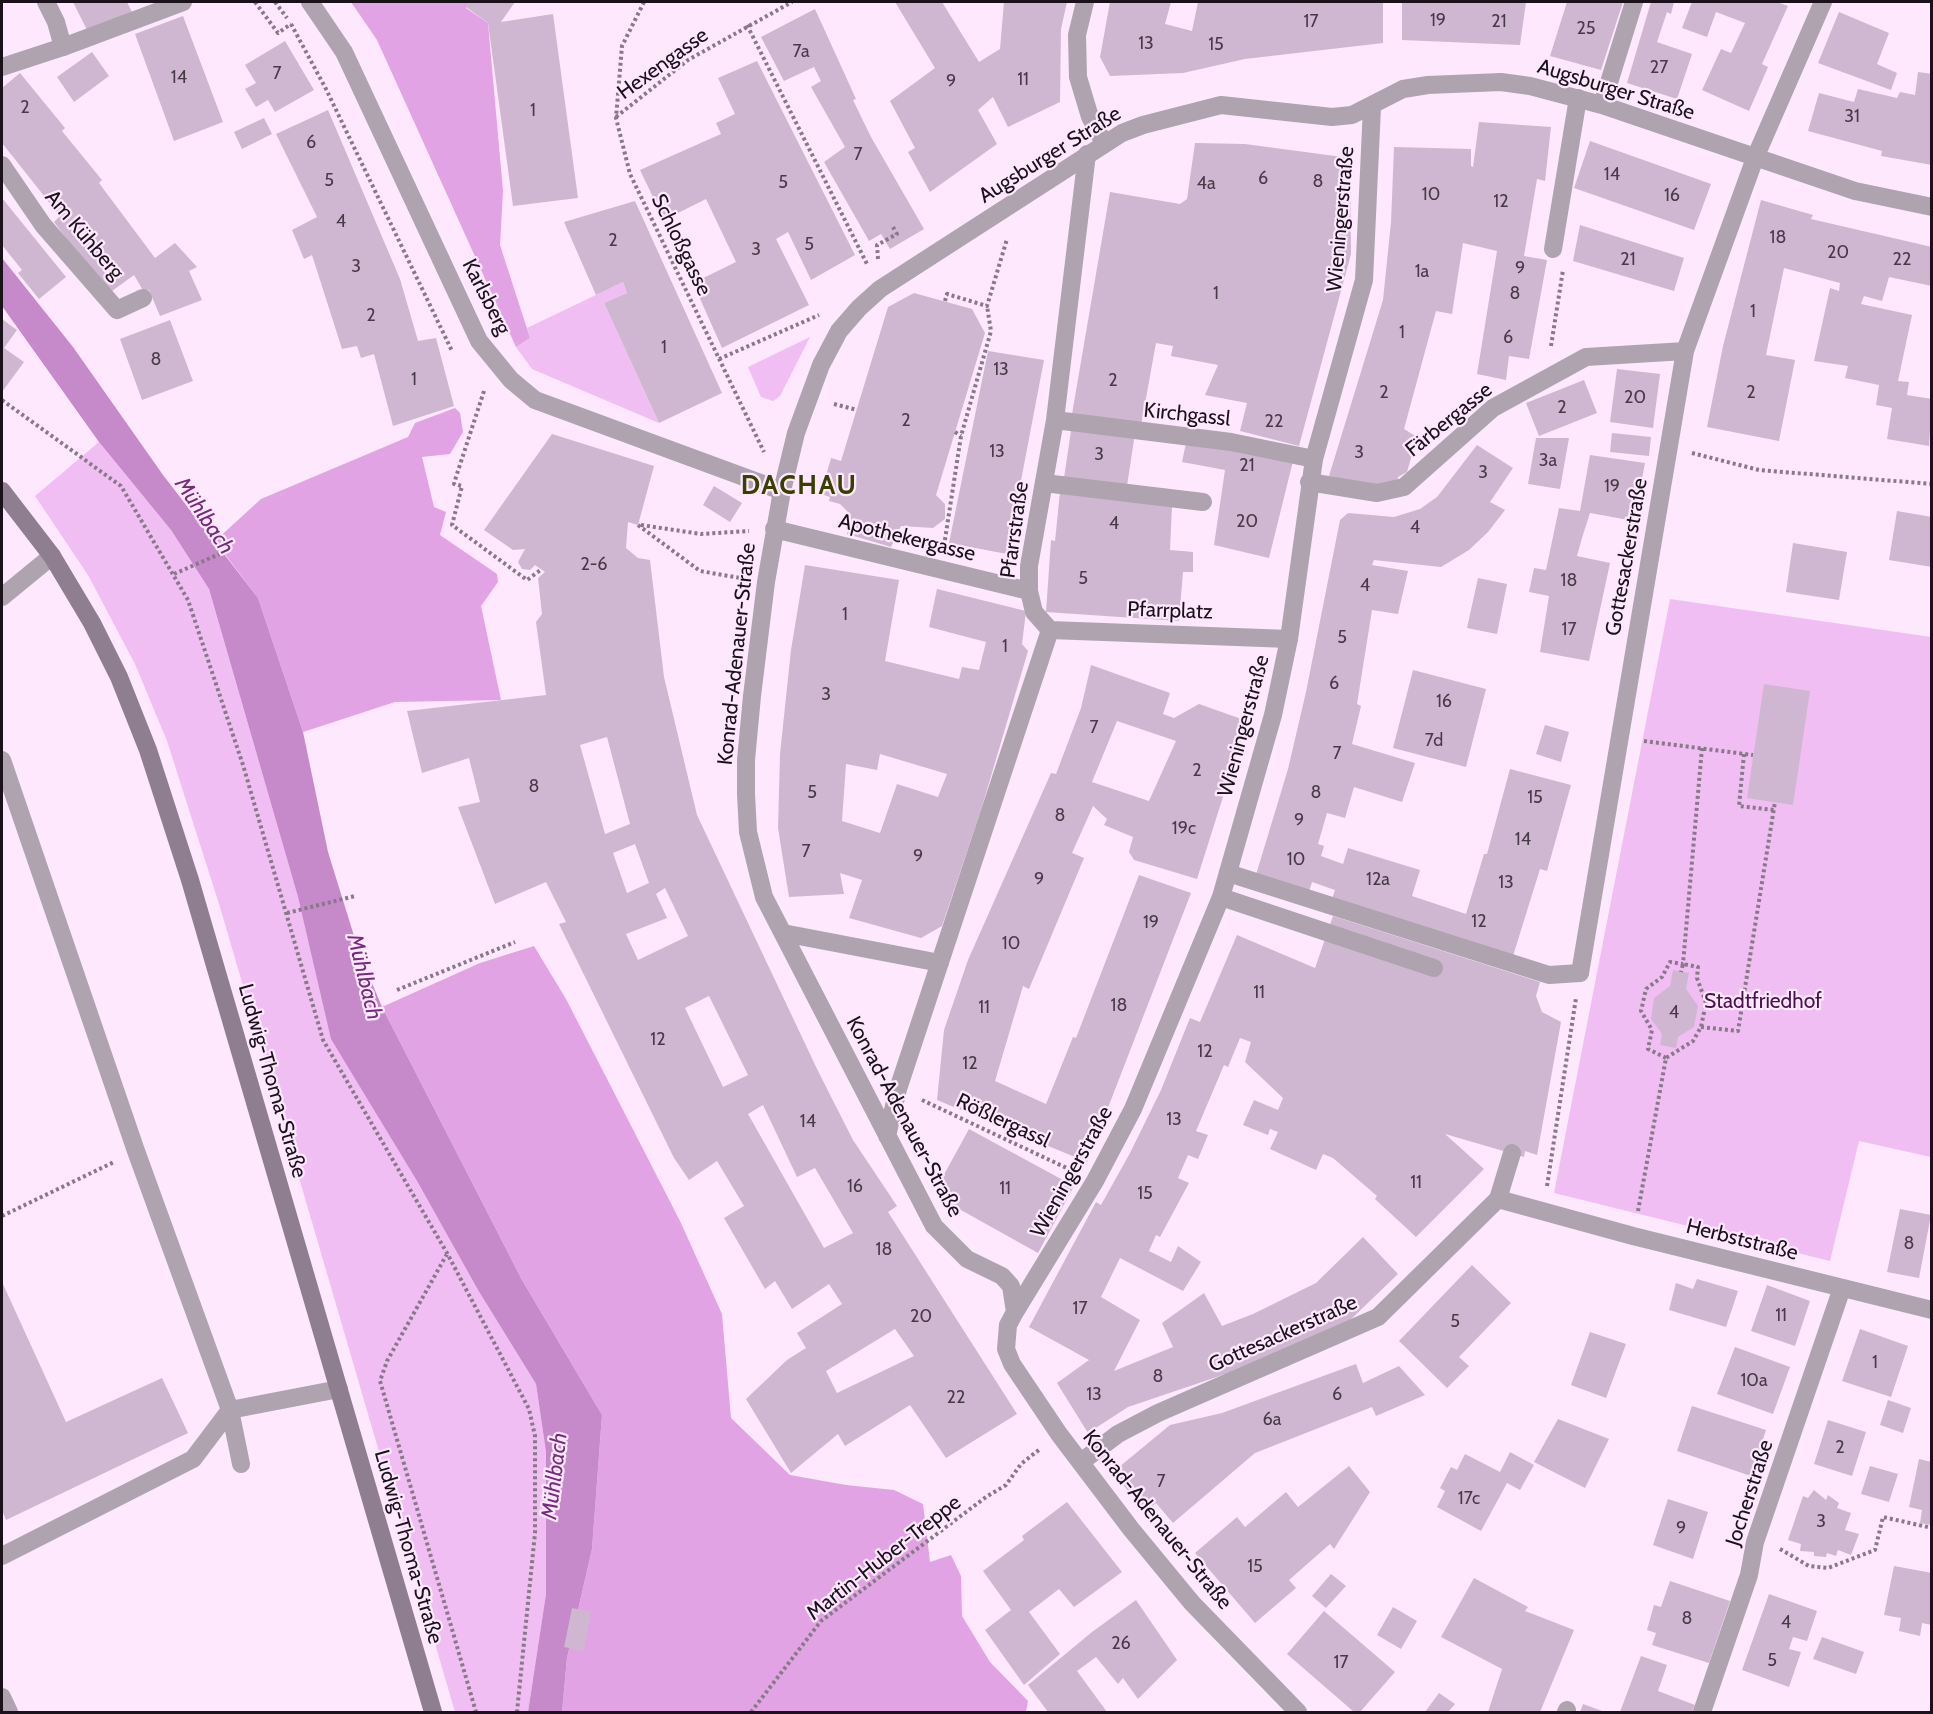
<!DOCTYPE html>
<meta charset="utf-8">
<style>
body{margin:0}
#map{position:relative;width:1933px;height:1714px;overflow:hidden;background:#fde8fe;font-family:Cabin,sans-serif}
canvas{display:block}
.frame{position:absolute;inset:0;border:3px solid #1a111b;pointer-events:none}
</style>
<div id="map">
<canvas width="1933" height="1714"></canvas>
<div class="frame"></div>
</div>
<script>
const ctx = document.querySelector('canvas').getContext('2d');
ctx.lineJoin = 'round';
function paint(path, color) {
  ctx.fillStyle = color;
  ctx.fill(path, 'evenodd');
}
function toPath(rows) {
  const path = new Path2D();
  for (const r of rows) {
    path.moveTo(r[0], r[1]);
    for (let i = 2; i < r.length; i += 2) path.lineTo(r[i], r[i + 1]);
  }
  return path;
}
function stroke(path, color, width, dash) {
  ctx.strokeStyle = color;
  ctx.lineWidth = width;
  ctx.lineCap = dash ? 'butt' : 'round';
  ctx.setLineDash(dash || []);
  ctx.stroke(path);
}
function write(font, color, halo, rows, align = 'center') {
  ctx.font = font + ' Cabin,sans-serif';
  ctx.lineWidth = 4.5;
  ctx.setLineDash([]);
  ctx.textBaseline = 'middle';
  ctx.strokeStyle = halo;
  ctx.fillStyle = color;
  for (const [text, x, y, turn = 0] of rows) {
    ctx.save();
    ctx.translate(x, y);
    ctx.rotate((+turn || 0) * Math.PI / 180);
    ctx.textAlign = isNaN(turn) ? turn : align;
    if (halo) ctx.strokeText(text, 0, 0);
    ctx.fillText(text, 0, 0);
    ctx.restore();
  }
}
paint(toPath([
 [623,282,627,293,604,303,659,423,532,369,516,347,530,338,527,328],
 [810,337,780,396,773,401,761,397,748,367],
 [99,442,171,530,209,589,298,897,332,1039,417,1181,478,1290,536,1384,546,1452,546,1594,528,1712,455,1712,220,907,167,741,135,664,88,575,35,496],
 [1670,599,1931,637,1931,1157,1859,1141,1830,1261,1554,1193]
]), '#f1bef3');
paint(toPath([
 [351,2,469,2,466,8,488,23,503,191,500,245,530,338,516,347,377,40],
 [455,408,460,413,463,432,450,454,422,457,434,507,446,512,440,535,497,574,498,582,481,606,501,700,395,702,303,732,258,598,215,541,261,499,408,437,415,423],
 [534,946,566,999,680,1221,722,1314,731,1418,790,1475,846,1485,894,1490,923,1504,930,1562,951,1555,961,1576,962,1616,990,1662,1028,1701,1026,1712,562,1712,567,1658,592,1549,602,1415,522,1280,382,1007,480,963]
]), '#e2a3e5');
paint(toPath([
 [2,258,73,347,163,475,258,598,303,732,328,852,359,952,382,1007,522,1280,602,1415,592,1549,567,1658,562,1712,528,1712,546,1594,546,1452,536,1384,478,1290,417,1181,331,1039,298,897,209,589,171,530,99,442,2,306]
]), '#c689c9');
paint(toPath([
 [73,2,127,2,132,12,89,34],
 [469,2,515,2,501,22,553,14,578,198,513,206,488,23,466,7],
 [895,2,942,2,979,62,1000,49,1004,2,1067,2,1061,29,1060,102,1008,127,993,97,978,110,997,144,930,192,908,152,915,148,890,101,935,68],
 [1110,2,1171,2,1165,24,1192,31,1198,2,1383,2,1383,43,1245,59,1183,73,1110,76,1100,57],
 [1402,2,1526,2,1520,45,1402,40],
 [1567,2,1623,2,1601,70,1550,56],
 [1651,2,1674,2,1671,14,1667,12,1657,42,1692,54,1677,99,1627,83],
 [1692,2,1777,2,1788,6,1762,64,1768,67,1749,111,1702,90,1721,49,1731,53,1745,23,1716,12,1707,37,1682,28],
 [815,9,856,99,853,100,871,137,924,229,890,249,881,234,869,241,824,162,845,147,811,87,821,81,814,67,784,81,761,37],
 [1839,12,1889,33,1877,64,1897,73,1891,90,1818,63],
 [183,16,223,122,174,141,135,34],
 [285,41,314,90,275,112,268,100,256,107,245,89,256,83,245,65],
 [92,52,109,76,74,102,57,77],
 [757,61,855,255,811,280,788,232,776,239,809,305,722,348,693,283,736,262,706,199,664,220,640,170,721,134,716,123,735,114,718,78],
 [1918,72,1932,74,1932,165,1881,156,1882,151,1808,131,1819,93,1854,102,1858,89,1897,98,1900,92,1915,95],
 [20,73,65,128,62,131,102,180,99,183,155,258,175,243,197,267,189,271,202,300,160,316,149,290,144,292,134,275,108,294,54,222,60,216,2,143,2,88],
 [328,110,400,279,418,341,436,338,454,406,393,426,374,354,361,358,357,346,342,349,312,255,304,259,292,230,317,217,276,134],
 [264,118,272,134,242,149,234,132],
 [1479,122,1551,127,1545,181,1537,179,1524,256,1547,260,1529,359,1509,356,1506,380,1477,374,1497,251,1463,243,1452,314,1436,311,1404,429,1417,437,1407,472,1398,477,1396,487,1373,487,1329,476,1383,300,1391,222,1394,147,1471,149,1471,166,1473,167],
 [1590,141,1711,184,1694,230,1574,188],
 [1195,143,1245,144,1350,158,1351,254,1299,446,1240,431,1247,403,1205,395,1218,365,1171,356,1173,346,1156,343,1140,431,1071,420,1110,192,1180,204,1187,199],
 [2,198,66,277,39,299,18,273,22,270,2,245],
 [1761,200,1813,215,1811,219,1932,247,1932,286,1889,277,1882,301,1864,296,1861,304,1912,315,1898,381,1909,382,1907,395,1932,399,1929,446,1887,439,1892,408,1876,405,1879,385,1845,378,1848,366,1814,361,1830,288,1839,291,1840,283,1784,268,1766,355,1795,360,1779,441,1707,427,1723,346],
 [635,201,722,393,659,423,604,303,627,293,623,282,596,295,564,222],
 [1580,225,1684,258,1674,291,1573,261],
 [914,293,972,309,985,333,936,495,945,504,945,519,933,528,901,526,891,547,847,534,851,522,848,512,840,504,829,501,830,497,821,494,831,458,841,461,888,307],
 [2,319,17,330,4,348,24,362,2,392],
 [170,320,193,381,142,400,120,339],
 [988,351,1044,360,1007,554,949,543],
 [1617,369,1660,374,1653,428,1610,422],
 [1584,380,1597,413,1539,436,1526,403],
 [1072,424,1135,433,1127,486,1064,478],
 [1612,433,1651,437,1649,456,1610,452],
 [552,434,654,466,638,525,628,522,626,548,638,558,650,560,664,677,697,815,818,1071,853,1140,897,1206,888,1212,1017,1414,946,1458,910,1405,845,1446,838,1434,791,1473,746,1399,787,1360,806,1348,797,1333,842,1304,829,1284,792,1309,775,1281,765,1289,724,1218,744,1206,717,1161,689,1180,674,1158,559,924,566,922,546,882,495,904,458,807,480,802,469,758,422,773,407,711,546,695,536,622,542,614,538,578,545,572,535,565,530,570,522,569,518,562,525,549,513,550,484,530],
 [607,737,630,824,605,834,580,745],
 [635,844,649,883,627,893,613,853],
 [665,888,688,936,638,960,626,934,667,918,656,894],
 [709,996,748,1075,723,1087,685,1008],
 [763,1105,797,1177,815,1168,853,1233,824,1248,748,1114],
 [895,1329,914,1356,837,1393,826,1371],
 [1187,438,1293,461,1269,558,1214,545,1225,470,1182,462],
 [1536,438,1569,438,1560,489,1528,484],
 [1477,445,1513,468,1490,502,1505,510,1488,532,1469,550,1441,567,1374,560,1372,565,1408,571,1398,614,1372,610,1357,704,1361,706,1352,744,1415,763,1402,802,1354,787,1345,818,1327,813,1318,844,1324,846,1321,856,1343,864,1348,848,1420,870,1412,896,1466,914,1484,854,1487,854,1510,769,1571,785,1547,871,1540,869,1513,956,1332,899,1335,890,1312,882,1308,895,1255,878,1288,769,1306,692,1340,520,1348,513,1394,517,1420,509,1437,497],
 [1590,455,1645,463,1634,521,1590,513,1582,538,1577,556,1610,563,1589,661,1540,652,1549,596,1529,592,1534,568,1546,570,1559,508,1580,511],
 [714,486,742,503,730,522,703,505],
 [1060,492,1172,507,1170,550,1193,552,1193,572,1183,572,1179,621,1046,612,1051,540,1055,541],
 [1897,511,1932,517,1932,567,1889,560],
 [1793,543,1847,552,1839,600,1786,592],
 [805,565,899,580,885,661,959,679,962,667,979,670,986,642,929,627,937,589,1026,611,1022,644,1028,651,981,810,942,926,921,938,849,918,862,880,840,873,844,894,789,897,778,828,780,754,791,650],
 [880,754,947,774,938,797,897,784,880,833,842,821,846,764,877,770],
 [1478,578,1507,584,1497,634,1467,628],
 [1091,665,1170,693,1163,714,1174,718,1199,704,1247,721,1197,879,1134,860,1129,852,1133,837,1104,825,1107,819,1093,806,1072,853,1084,858,1029,989,1023,986,995,1081,1046,1104,1073,1037,1076,1038,1139,875,1191,893,1087,1162,937,1100,944,1030,968,960,1051,773,1056,774,1081,708],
 [1117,721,1176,741,1149,801,1092,782],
 [1413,670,1486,689,1466,767,1393,748],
 [1764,684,1810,691,1793,805,1747,798],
 [1545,725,1569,732,1561,762,1536,754],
 [1333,916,1540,982,1536,996,1542,1012,1561,1022,1537,1155,1525,1151,1524,1157,1445,1134,1484,1169,1416,1237,1375,1199,1377,1196,1333,1158,1323,1154,1316,1170,1270,1149,1278,1132,1270,1129,1268,1135,1243,1125,1254,1100,1278,1110,1283,1098,1245,1062,1251,1042,1240,1038,1228,1067,1224,1065,1196,1131,1208,1135,1198,1159,1188,1155,1178,1178,1189,1183,1160,1237,1156,1235,1149,1251,1171,1262,1178,1246,1201,1262,1183,1291,1120,1258,1101,1297,1140,1320,1114,1371,1173,1347,1162,1323,1204,1293,1222,1326,1253,1314,1316,1283,1363,1237,1398,1274,1345,1325,1279,1356,1128,1407,1088,1433,1057,1383,1089,1360,1029,1327,1096,1202,1101,1205,1130,1153,1161,1090,1190,1018,1200,1022,1237,935,1315,968],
 [1673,970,1689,973,1686,989,1698,1006,1694,1027,1678,1037,1676,1048,1660,1045,1662,1034,1651,1019,1654,998,1670,986],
 [969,1129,1074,1186,1038,1253,943,1200,935,1191],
 [1900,1209,1931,1215,1919,1278,1887,1272],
 [1472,1265,1511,1303,1459,1357,1469,1366,1447,1388,1399,1341],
 [1697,1279,1738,1291,1726,1327,1669,1310,1676,1283,1693,1289],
 [2,1282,66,1422,162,1378,188,1433,6,1520,2,1510],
 [1767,1285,1810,1301,1795,1346,1751,1331],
 [1860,1329,1908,1346,1891,1397,1842,1381],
 [1590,1332,1626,1344,1606,1398,1571,1385],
 [1735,1347,1790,1367,1773,1414,1717,1394],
 [1356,1364,1363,1383,1399,1366,1425,1395,1376,1416,1372,1407,1255,1453,1173,1523,1156,1503,1145,1512,1113,1472,1170,1425,1222,1413],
 [1888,1400,1911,1408,1903,1433,1880,1425],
 [1692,1406,1766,1430,1751,1476,1677,1451],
 [1558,1419,1609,1439,1585,1488,1534,1462],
 [1828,1420,1866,1432,1852,1476,1814,1464],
 [1510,1452,1534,1465,1520,1490,1507,1483,1481,1531,1437,1507,1445,1491,1440,1488,1451,1467,1457,1470,1465,1454,1500,1472],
 [1919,1459,1932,1462,1932,1525,1920,1523,1922,1510,1909,1507],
 [1349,1466,1370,1492,1334,1549,1330,1544,1289,1580,1296,1588,1255,1623,1195,1553,1237,1517,1245,1527,1286,1492,1298,1507],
 [1870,1466,1898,1474,1889,1502,1861,1494],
 [1814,1490,1826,1500,1828,1495,1839,1503,1837,1508,1851,1513,1845,1530,1859,1534,1851,1555,1838,1550,1836,1556,1827,1553,1826,1557,1814,1556,1814,1552,1800,1551,1801,1544,1788,1540,1803,1496,1808,1498],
 [1668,1499,1708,1512,1693,1559,1653,1545],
 [1067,1502,1122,1572,1074,1607,1059,1589,1029,1612,1060,1654,1024,1685,985,1630,1011,1610,983,1571,1024,1540,1022,1536],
 [1894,1566,1932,1573,1932,1625,1922,1623,1920,1636,1899,1631,1901,1618,1884,1615],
 [1331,1574,1346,1586,1326,1608,1312,1596],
 [1474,1578,1528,1607,1525,1611,1574,1630,1540,1712,1488,1712,1502,1669,1441,1637],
 [1670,1581,1730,1601,1709,1663,1652,1645,1656,1633,1647,1630,1654,1605,1661,1607],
 [1769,1594,1817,1611,1807,1641,1793,1637,1789,1649,1801,1652,1789,1687,1742,1670],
 [1136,1600,1177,1660,1138,1699,1123,1678,1118,1684,1096,1657,1077,1671,1107,1712,1048,1712,1028,1685,1092,1632],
 [1393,1607,1417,1621,1401,1649,1377,1635],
 [572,1608,591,1612,584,1651,564,1647],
 [1324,1611,1395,1672,1360,1712,1354,1712,1287,1654],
 [1822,1637,1864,1652,1856,1674,1813,1659],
 [1641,1656,1667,1665,1658,1691,1695,1705,1692,1712,1620,1712],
 [1439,1693,1455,1704,1448,1712,1425,1712],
 [1583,1704,1605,1712,1580,1712]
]), '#d0b7d1');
stroke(toPath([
 [255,2,278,33,291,24],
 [275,2,287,18],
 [644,2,622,46,616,118,630,174,764,452],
 [291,24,326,89,452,351],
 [747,25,868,266],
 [616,117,688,60,792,2],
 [878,259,877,245,897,234,893,227],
 [945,301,947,294,987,306,1007,239],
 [1551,346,1563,270],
 [719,359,819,315],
 [484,391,456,477,454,484,462,486,452,525,527,580,542,569],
 [2,400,121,486,188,600,243,765,323,1040,447,1253,529,1409,535,1436,535,1533,517,1712],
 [834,404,857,410],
 [955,432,961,436],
 [1692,453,1759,470,1932,484],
 [638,525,700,571,741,578],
 [641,525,701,534,749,531],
 [944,546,961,436,991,331,987,306],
 [174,574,224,552],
 [1644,741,1753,755],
 [1744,754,1739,806,1774,810],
 [287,913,355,896],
 [397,990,515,942],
 [1701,1027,1738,1031,1775,802],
 [1666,1058,1648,1049,1652,1030,1641,1011,1646,989,1662,977,1670,962,1683,964,1702,748],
 [922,1100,1073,1171],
 [1547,1186,1576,998],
 [1638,1211,1666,1058,1693,1041,1701,1027,1706,1003,1697,978,1698,967,1683,964,1681,972],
 [2,1216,114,1162],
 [447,1254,387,1361,380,1381,476,1712],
 [1780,1549,1809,1566,1828,1568,1875,1550,1883,1517,1932,1528],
 [751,1712,821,1621,986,1497,1006,1485,1021,1464,1040,1449]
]), '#887989', 4, [3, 3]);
stroke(toPath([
 [46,2,56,22,63,47],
 [1553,249,1578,98],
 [1044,483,1203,502],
 [2,597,52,556],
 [2,760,136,1151,230,1410,241,1464],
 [1228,873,1549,975,1580,973],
 [1221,897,1434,968],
 [1498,1199,1512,1153],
 [2,1556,193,1459,230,1410,339,1389],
 [1566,1712,1567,1710]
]), '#aea3af', 18);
stroke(toPath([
 [1087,154,1055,420,1029,566,1029,591,1034,612,1050,630,1289,639],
 [1055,420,1231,442,1314,459],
 [774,529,1029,591]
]), '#aea3af', 18);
stroke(toPath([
 [310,2,344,52,479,341,511,380,535,400,782,491],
 [1085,2,1077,35,1078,77,1090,117,1104,143],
 [2,67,63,47,183,2],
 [1602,105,1634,2],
 [2,165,43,225,117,310,143,298],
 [1309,482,1377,493,1404,487,1493,408,1586,357,1685,351],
 [783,933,940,963],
 [1580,973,1685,351,1755,158,1823,2],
 [887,1136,898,1089,1050,630],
 [1015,1312,1095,1181,1133,1109,1221,897,1273,715,1289,639,1314,459,1364,280,1372,107],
 [1081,1462,1118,1434,1158,1413,1378,1317,1498,1199,1633,1236,1932,1310],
 [2,1697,9,1712],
 [1298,1712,1192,1603,1131,1529,1059,1434,1012,1364,1006,1349,1008,1325,1015,1312,1011,1286,1002,1276,967,1259,934,1226,764,897,748,832,746,794,746,760,752,696,766,582,782,491,796,433,821,365,839,331,859,308,880,289,1122,133,1143,125,1221,105,1332,117,1352,115,1403,89,1428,85,1501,82,1530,86,1602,105,1855,191,1932,207],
 [1702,1712,1749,1575,1755,1542,1842,1288]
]), '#aea3af', 18);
stroke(toPath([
 [2,491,52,556,92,623,119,677,148,750,190,880,433,1712]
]), '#8e7e8f', 18);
write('18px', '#483a48', null, [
 ["19",1438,21],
 ["17",1311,22],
 ["21",1499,22],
 ["25",1586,29],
 ["13",1146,44],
 ["15",1216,45],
 ["7a",801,52],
 ["27",1659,68],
 ["7",277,74],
 ["14",179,78],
 ["11",1023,80],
 ["9",951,82],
 ["2",25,108],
 ["1",533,111],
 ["31",1852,117],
 ["6",311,143],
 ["7",858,155],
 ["14",1612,175],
 ["6",1263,179],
 ["5",329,181],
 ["8",1318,182],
 ["5",783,183],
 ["4a",1206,184],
 ["10",1431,195],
 ["16",1672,196],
 ["12",1501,202],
 ["4",341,222],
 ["18",1778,238],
 ["2",613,241],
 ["5",809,245],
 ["3",756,250],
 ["20",1838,253],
 ["21",1628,260],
 ["22",1902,260],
 ["3",356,267],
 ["9",1520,269],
 ["1a",1422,272],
 ["1",1216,294],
 ["8",1515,294],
 ["1",1753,312],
 ["2",371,316],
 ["1",1402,333],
 ["6",1508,338],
 ["1",664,348],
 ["8",156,360],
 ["13",1001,370],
 ["1",414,380],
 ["2",1113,381],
 ["2",1384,393],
 ["2",1751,393],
 ["20",1635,398],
 ["2",1562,408],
 ["2",906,421],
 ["22",1274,422],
 ["13",997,452],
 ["3",1359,453],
 ["3",1099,455],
 ["3a",1548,461],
 ["21",1247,466],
 ["3",1483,473],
 ["19",1612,487],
 ["20",1247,522],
 ["4",1114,524],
 ["4",1415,528],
 ["2-6",594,565],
 ["5",1083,579],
 ["18",1569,581],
 ["4",1365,586],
 ["1",845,615],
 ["17",1569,630],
 ["5",1342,638],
 ["1",1005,647],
 ["6",1334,684],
 ["3",826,695],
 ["16",1444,702],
 ["7",1094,728],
 ["7d",1434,741],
 ["7",1337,754],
 ["2",1197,771],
 ["8",534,787],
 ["5",812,793],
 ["8",1316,793],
 ["15",1535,798],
 ["8",1060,816],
 ["9",1299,821],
 ["19c",1184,829],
 ["14",1523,840],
 ["7",806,852],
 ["9",918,857],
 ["10",1296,860],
 ["9",1039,880],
 ["12a",1378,880],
 ["13",1506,883],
 ["12",1479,922],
 ["19",1151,923],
 ["10",1011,944],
 ["11",1259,993],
 ["18",1119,1006],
 ["11",984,1008],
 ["4",1674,1013],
 ["12",658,1040],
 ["12",1205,1052],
 ["12",970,1064],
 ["13",1174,1120],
 ["14",808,1122],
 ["11",1416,1183],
 ["16",855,1187],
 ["11",1005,1189],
 ["15",1145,1194],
 ["8",1909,1244],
 ["18",884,1250],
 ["17",1080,1309],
 ["11",1781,1316],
 ["20",921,1317],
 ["5",1455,1322],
 ["1",1875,1363],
 ["8",1158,1377],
 ["10a",1754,1381],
 ["13",1094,1395],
 ["6",1337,1395],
 ["22",956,1398],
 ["6a",1272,1420],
 ["2",1840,1448],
 ["7",1161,1482],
 ["17c",1469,1499],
 ["3",1821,1522],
 ["9",1681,1529],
 ["15",1255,1567],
 ["8",1687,1619],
 ["4",1786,1623],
 ["26",1121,1644],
 ["5",1772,1661],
 ["17",1341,1663]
]);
write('21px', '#1a111b', '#fde8fe', [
 ["Hexengasse",663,64,-36],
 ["Augsburger Straße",1616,90,17],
 ["Augsburger Straße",1050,155,-32],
 ["Wieningerstraße",1341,219,-85],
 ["Am Kühberg",84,235,50],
 ["Schloßgasse",681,245,64],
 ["Karlsberg",486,297,63],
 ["Kirchgassl",1187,415,6],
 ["Färbergasse",1449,420,-39],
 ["Pfarrstraße",1015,530,-82],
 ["Apothekergasse",907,538,14],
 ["Gottesackerstraße",1627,557,-80],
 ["Pfarrplatz",1170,611,2],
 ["Konrad-Adenauer-Straße",737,654,-84],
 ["Wieningerstraße",1244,726,-75],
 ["Ludwig-Thoma-Straße",272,1081,74],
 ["Konrad-Adenauer-Straße",904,1117,62],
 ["Rößlergassl",1003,1121,25],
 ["Wieningerstraße",1072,1172,-61],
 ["Herbststraße",1742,1240,14],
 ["Gottesackerstraße",1283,1334,-24],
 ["Jocherstraße",1750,1493,-72],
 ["Konrad-Adenauer-Straße",1157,1520,51],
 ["Ludwig-Thoma-Straße",408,1547,74],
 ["Martin-Huber-Treppe",884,1558,-38]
]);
write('21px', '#48104c', '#fde8fe', [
 ["Stadtfriedhof",1763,1002]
]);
write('italic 22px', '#742b7a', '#fde8fe', [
 ["Mühlbach",204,516,56],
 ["Mühlbach",364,977,76],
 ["Mühlbach",555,1476,-83]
]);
ctx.letterSpacing = '1.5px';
write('bold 27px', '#393f00', '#fde8fe', [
 ["DACHAU",799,486]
]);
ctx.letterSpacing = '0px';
</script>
